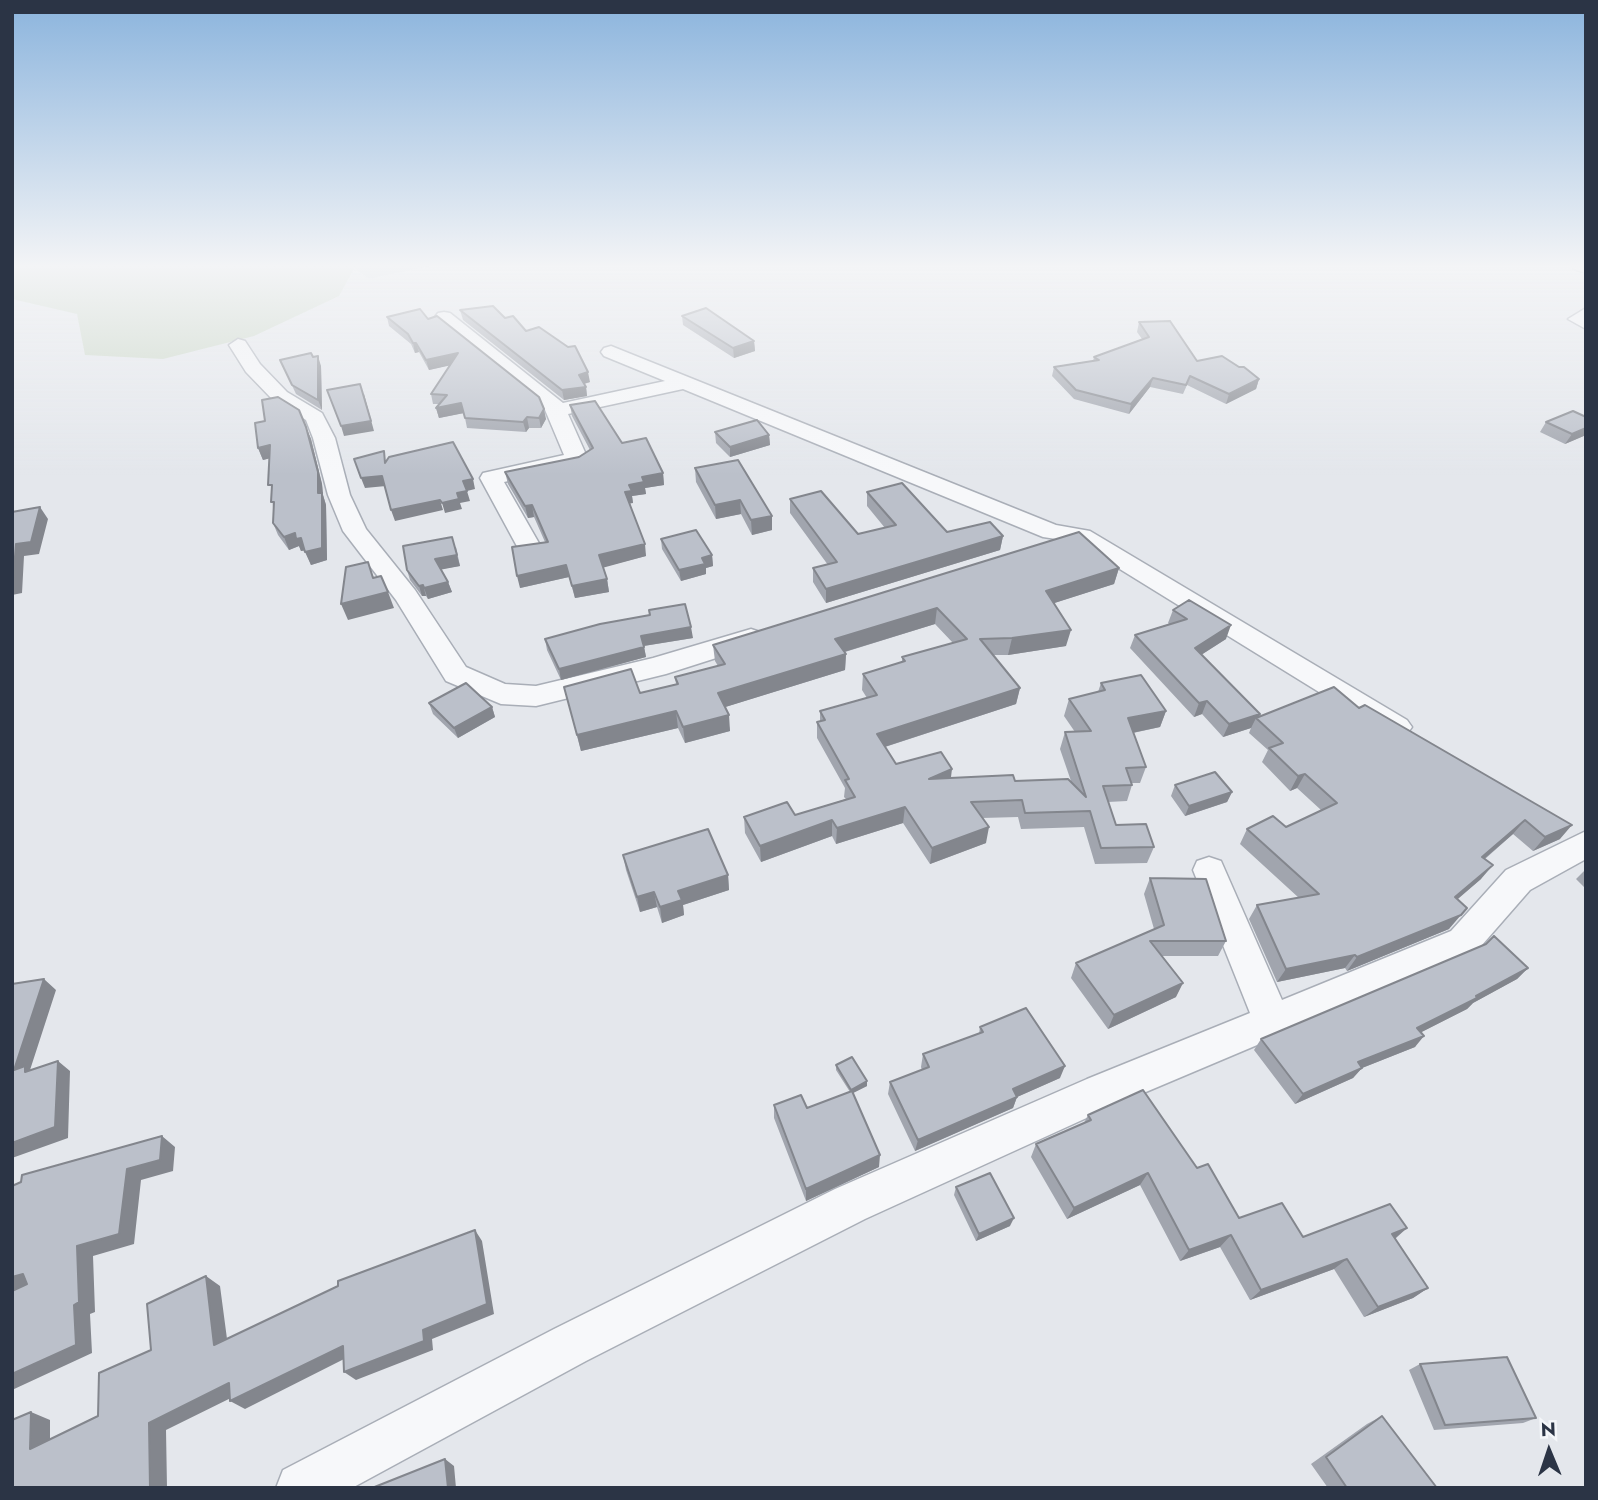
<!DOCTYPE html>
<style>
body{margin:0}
#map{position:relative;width:1598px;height:1500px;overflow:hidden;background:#e4e7ec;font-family:Jost,sans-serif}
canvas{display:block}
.frame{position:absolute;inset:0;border:14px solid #2b3445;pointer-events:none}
.north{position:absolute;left:1514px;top:1416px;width:70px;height:70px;-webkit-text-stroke:5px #f4f6f9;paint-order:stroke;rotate:358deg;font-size:19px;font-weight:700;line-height:28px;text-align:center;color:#2b3445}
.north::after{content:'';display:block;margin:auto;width:24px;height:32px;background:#2b3445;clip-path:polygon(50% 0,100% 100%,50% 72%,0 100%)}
</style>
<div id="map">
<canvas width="1598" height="1500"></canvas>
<div class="frame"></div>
<div class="north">N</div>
</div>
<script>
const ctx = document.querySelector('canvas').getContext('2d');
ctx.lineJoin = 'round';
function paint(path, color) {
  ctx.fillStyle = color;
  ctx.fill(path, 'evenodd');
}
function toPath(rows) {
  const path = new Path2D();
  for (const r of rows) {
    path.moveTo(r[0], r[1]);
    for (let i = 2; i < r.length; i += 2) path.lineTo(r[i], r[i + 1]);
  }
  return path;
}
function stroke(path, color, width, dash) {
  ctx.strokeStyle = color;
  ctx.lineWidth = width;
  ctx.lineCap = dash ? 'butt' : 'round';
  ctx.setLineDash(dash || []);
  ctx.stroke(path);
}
paint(toPath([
 [359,265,430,266,369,279,354,268]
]), '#d2d6de');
paint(toPath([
 [12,266,359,266,354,269,339,296,254,336,163,359,85,355,77,314,12,299]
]), '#c9d6c5');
const minor = toPath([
 [1572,265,1586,265,1586,273,1574,269,1572,265],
 [1586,308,1586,329,1568,319,1586,308],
 [444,312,450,313,563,403,665,381,604,356,601,352,604,348,611,346,1056,525,1090,531,1407,720,1412,727,1407,734,1397,737,1387,734,1076,542,1043,537,683,389,568,414,588,459,585,464,504,482,540,545,537,550,528,552,519,550,480,478,483,473,564,455,543,405,438,321,435,317,438,313,444,312],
 [238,339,245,341,260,364,287,392,322,413,335,438,350,495,366,529,415,590,466,667,505,684,536,686,653,658,751,629,760,632,764,638,760,644,666,674,536,706,501,704,446,681,396,600,343,531,328,495,313,438,306,420,273,400,246,372,229,345,238,339],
 [1586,831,1586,859,1530,890,1475,953,1115,1105,865,1219,586,1361,352,1488,276,1488,283,1470,554,1329,835,1189,1087,1079,1250,1013,1193,870,1197,861,1209,857,1221,861,1282,1000,1451,931,1506,870,1586,831]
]);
stroke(minor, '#a9aeb7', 3);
paint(minor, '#f7f8fa');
paint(toPath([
 [460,310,505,318,526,331,590,382,584,384,586,387,587,396,564,400,463,320],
 [682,316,754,341,755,351,734,358,683,325],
 [387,317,428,319,546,419,541,428,529,428,526,432,467,428,464,413,439,418,436,408,439,404,433,404,431,394,450,365,429,370,419,352,415,353,411,344,389,326],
 [1139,322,1197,361,1239,367,1259,379,1256,389,1226,404,1187,385,1183,394,1150,387,1129,414,1074,399,1052,376,1054,367,1093,361,1094,357,1142,339,1137,332],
 [313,357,321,366,322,410,296,394,280,360],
 [570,405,663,473,664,485,645,488,646,494,632,496,633,503,630,503,646,556,603,567,607,579,609,592,575,598,569,577,520,588,545,542,534,517,528,518,508,484,505,472,579,457,590,450,572,416],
 [1586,417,1586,435,1565,444,1540,432,1546,422],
 [306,427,311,439,322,484,323,495,326,505,327,560,311,565,305,550,301,551,299,546,289,550,278,535,273,523,273,508,270,458,263,460,258,448],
 [715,432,769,435,770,445,730,457,716,443],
 [738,460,772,530,752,535,741,514,716,519,696,482,695,468],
 [867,492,947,532,1003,536,1000,550,826,603,813,582,813,568,828,565,790,513,790,499,858,534,885,528,867,506],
 [661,539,712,555,713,566,706,568,706,574,681,581,662,549],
 [456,547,460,566,441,569,448,582,452,592,428,599,426,596,422,596,410,580,407,570],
 [1119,568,1114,584,1054,603,1066,646,1008,655,993,655,1020,688,1016,704,885,747,896,764,951,778,1015,781,1071,781,1060,749,1065,732,1075,732,1064,716,1069,699,1098,692,1101,683,1166,711,1160,727,1133,733,1146,767,1140,783,1132,783,1132,785,1127,801,1108,802,1116,825,1154,847,1147,863,1095,864,1084,827,1021,829,1018,817,982,818,986,843,930,864,903,823,836,844,832,836,761,862,745,833,744,817,795,815,846,799,844,797,845,788,817,738,817,722,820,721,820,711,867,698,862,690,863,674,902,662,902,657,953,643,935,624,845,652,846,654,845,670,725,707,730,731,685,743,678,728,581,751,564,687,640,693,676,684,675,677,718,666,715,661,713,645],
 [649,610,693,638,644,646,646,657,561,680,547,650,545,639,649,615],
 [1173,610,1226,639,1201,655,1259,717,1359,708,1560,839,1533,851,1513,834,1485,859,1481,879,1457,899,1449,929,1347,971,1345,968,1277,982,1249,919,1257,905,1299,898,1240,844,1247,829,1286,827,1321,810,1297,788,1290,791,1262,762,1268,750,1249,733,1251,728,1223,737,1202,714,1194,717,1130,648,1135,635,1169,624,1168,623],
 [429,703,492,707,495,717,458,738,433,714],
 [1175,785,1232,792,1227,802,1185,816,1171,796],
 [623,855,728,875,729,890,683,905,684,915,662,923,657,907,640,912,626,870],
 [1586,869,1586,889,1576,879],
 [1150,878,1226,941,1218,956,1161,956,1176,997,1108,1029,1071,978,1076,963,1154,929,1144,894],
 [1528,968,1517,979,1473,1003,1467,1009,1421,1032,1415,1047,1362,1068,1353,1078,1295,1104,1254,1050,1261,1039],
 [980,1027,1060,1078,1017,1097,1013,1108,915,1151,888,1094,890,1082,922,1070,921,1067,923,1054,979,1034],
 [836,1065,867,1081,867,1086,853,1093,879,1167,806,1201,774,1118,774,1105,807,1108,850,1092,836,1070],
 [1088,1115,1197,1168,1239,1218,1303,1237,1407,1228,1395,1239,1428,1288,1413,1298,1364,1317,1334,1269,1250,1300,1220,1247,1180,1261,1140,1185,1067,1219,1031,1157,1036,1144,1084,1123],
 [956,1187,1010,1226,976,1241,954,1195],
 [1420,1364,1536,1418,1523,1423,1434,1430,1409,1370],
 [1382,1416,1437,1488,1328,1488,1311,1464,1367,1424]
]), '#a1a5ae');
paint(toPath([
 [754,341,755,351,734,358,733,348],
 [413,343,416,343,419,352,415,353],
 [458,353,461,363,429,370,426,360],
 [318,356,321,366,322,410,318,400],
 [588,372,590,382,580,385,579,375],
 [1153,378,1150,387,1129,414,1131,404],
 [1259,379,1256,389,1226,404,1229,394],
 [586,387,587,396,564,400,562,390],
 [364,394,374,431,344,436,341,426],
 [461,403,464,413,439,418,436,408],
 [544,409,546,419,541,428,539,418],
 [527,417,529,428,526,432,523,422],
 [306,427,311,439,322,484,323,495,326,505,327,560,311,565,305,552,318,493],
 [1586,428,1586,435,1565,444,1572,434],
 [769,435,770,445,730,457,730,447],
 [270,445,275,457,263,460,258,448],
 [663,473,664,485,645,488,646,494,632,496,633,503,627,504,625,492,629,485,642,477],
 [382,476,386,486,365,488,361,478],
 [473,479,475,489,467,491,470,501,460,503,462,509,445,513,442,503,457,493,463,481],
 [440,500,443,510,395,521,391,510],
 [740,500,741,514,716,519,715,505],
 [532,505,534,517,528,518,525,506],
 [40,507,48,519,39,554,24,556,22,593,12,595,12,581,16,544],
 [772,516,772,530,752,535,751,520],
 [295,533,301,538,307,550,301,551,299,546,289,550,284,537],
 [1003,536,1000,550,826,603,826,589],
 [452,537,460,566,439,570,435,559],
 [645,544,646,556,602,568,599,555],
 [712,555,713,566,706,568,706,574,681,581,679,570,702,558],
 [566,565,569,577,520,588,517,576],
 [1119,568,1114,584,1042,607,1046,591],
 [607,579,609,592,575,598,572,586],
 [448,582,452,592,428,599,424,588],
 [423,585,426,596,422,596,419,586],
 [388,592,394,608,348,620,341,604],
 [937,608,935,624,834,655,835,639],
 [1231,625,1226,639,1190,662,1195,648],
 [691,627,693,638,643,646,641,636],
 [1071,630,1066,646,1008,655,1012,638],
 [644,647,646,657,561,680,559,669],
 [846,654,845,670,719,709,718,693],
 [1020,688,1016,704,875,750,877,734],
 [1207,701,1202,714,1194,717,1199,703],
 [492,707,495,717,458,738,454,728],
 [676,711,678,728,581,751,577,735],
 [1166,711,1160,727,1122,735,1128,718],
 [1260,714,1258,720,1256,718,1251,728,1223,737,1229,724],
 [729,715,730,731,685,743,683,727],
 [952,769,950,785,929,779],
 [1305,774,1297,788,1290,791,1298,776],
 [1232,792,1227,802,1185,816,1189,806],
 [905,807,903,823,836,844,837,828],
 [832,820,832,836,761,862,760,846],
 [1525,820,1513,834,1470,871,1482,857],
 [1572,825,1560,839,1533,851,1545,837],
 [989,827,986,843,930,864,932,848],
 [1493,865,1481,879,1444,911,1455,897],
 [728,875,729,890,683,905,684,915,662,923,660,907,678,891],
 [654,892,657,907,640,912,637,897],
 [1467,908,1449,929,1347,971,1357,957],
 [1355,955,1345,968,1277,982,1286,969],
 [1528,968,1517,979,1473,1003,1467,1009,1408,1039,1417,1028],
 [44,979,56,990,30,1070,38,1077,14,1070],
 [1183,983,1176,997,1108,1029,1114,1015],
 [1424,1036,1415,1047,1362,1068,1353,1078,1295,1104,1303,1094,1358,1062],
 [58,1061,70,1071,68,1138,12,1158,12,1143],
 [1065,1066,1060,1078,1017,1097,1013,1108,915,1151,918,1140,1013,1089],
 [867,1081,867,1086,851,1094,851,1090],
 [162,1136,175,1147,173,1171,141,1180,134,1244,93,1256,95,1312,90,1314,92,1353,12,1390,12,1374,74,1305,77,1246,127,1169],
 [880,1155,879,1167,806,1201,806,1189],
 [1148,1173,1140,1185,1067,1219,1074,1208],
 [1014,1218,1010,1226,976,1241,979,1234],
 [1407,1228,1393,1240,1392,1234],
 [475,1230,482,1241,494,1314,432,1339,433,1350,356,1380,344,1372,423,1330],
 [1231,1235,1220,1247,1180,1261,1189,1250],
 [1347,1259,1334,1269,1250,1300,1261,1290],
 [23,1274,40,1283,12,1291,12,1277],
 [206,1276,220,1286,229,1354,214,1345],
 [1428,1288,1413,1298,1364,1317,1378,1307],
 [343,1346,354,1354,245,1409,230,1401],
 [229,1383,243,1392,166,1430,167,1488,150,1488,149,1423],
 [31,1412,50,1420,50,1456,30,1449],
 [445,1459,454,1466,456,1488,448,1488]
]), '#83868d');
const building = toPath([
 [493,306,505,318,513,316,526,331,539,327,568,347,575,346,588,372,579,375,586,387,562,390,460,310,493,306],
 [706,308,754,341,733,348,682,316,706,308],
 [420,309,428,319,437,316,539,397,544,409,539,418,527,417,523,422,465,418,461,403,436,408,447,395,431,394,458,353,426,360,416,343,413,343,408,334,387,317,420,309],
 [1170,321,1197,361,1222,356,1239,367,1244,367,1259,379,1229,394,1190,376,1186,385,1153,378,1131,404,1076,390,1054,367,1099,360,1094,357,1149,337,1139,322,1170,321],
 [311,353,313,357,318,356,318,400,292,385,280,360,311,353],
 [360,384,371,421,341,426,327,390,360,384],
 [278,397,299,410,306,427,318,472,318,493,322,493,322,548,305,552,301,538,296,539,295,533,284,537,273,523,274,502,271,502,272,485,268,485,270,445,258,448,255,423,265,421,262,400,278,397],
 [595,401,622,443,646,438,663,473,642,477,644,482,629,485,632,491,625,492,645,544,599,555,607,579,572,586,566,565,517,576,512,547,548,542,532,505,525,506,505,472,579,457,593,448,570,405,595,401],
 [1573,411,1586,417,1586,428,1572,434,1546,422,1573,411],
 [757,420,769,435,730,447,715,432,757,420],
 [453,442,473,479,463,481,467,491,457,493,459,499,442,503,440,500,391,510,382,476,361,478,354,459,384,451,385,463,389,457,453,442],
 [738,460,772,516,751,520,740,500,715,505,695,468,738,460],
 [902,483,947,532,990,522,1003,536,826,589,813,568,837,562,790,499,821,491,858,534,896,525,867,492,902,483],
 [40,507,31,542,16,544,13,581,12,581,12,512,40,507],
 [696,530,712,555,702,558,705,564,679,570,661,539,696,530],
 [1079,532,1119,568,1046,591,1071,630,1012,638,980,639,1020,688,877,734,896,764,941,752,952,769,929,779,1013,775,1015,781,1068,779,1086,797,1065,732,1091,731,1069,699,1105,690,1101,683,1141,675,1166,711,1128,718,1146,767,1126,768,1132,785,1103,786,1116,825,1146,824,1154,847,1101,848,1090,811,1025,813,1022,800,971,802,989,827,932,848,905,807,837,828,832,820,760,846,744,817,787,802,795,815,855,797,845,780,849,779,817,722,825,720,820,711,877,695,863,674,905,661,902,657,967,639,937,608,835,639,846,654,718,693,729,715,683,727,676,711,577,735,564,687,631,669,640,693,678,684,675,677,725,664,713,645,1079,532],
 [452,537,457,555,435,559,448,582,424,588,423,585,419,586,407,570,403,546,452,537],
 [368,562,373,578,381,576,388,592,341,604,346,567,368,562],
 [1189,600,1231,625,1195,648,1260,714,1229,724,1207,701,1199,703,1135,635,1187,619,1173,610,1189,600],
 [685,604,691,627,641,636,644,647,559,669,545,639,600,624,650,615,649,610,685,604],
 [466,683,492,707,454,728,429,703,466,683],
 [1334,687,1359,708,1365,705,1572,825,1545,837,1525,820,1482,857,1493,865,1455,897,1467,908,1461,915,1357,957,1355,955,1286,969,1257,905,1319,894,1247,829,1273,816,1286,827,1337,803,1305,774,1298,776,1269,748,1283,743,1256,718,1334,687],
 [1215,772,1232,792,1189,806,1175,785,1215,772],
 [708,829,728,875,678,891,682,900,660,907,654,892,637,897,623,855,708,829],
 [1150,878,1206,879,1226,941,1150,941,1183,983,1114,1015,1076,963,1164,925,1150,878],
 [1494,936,1528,968,1476,996,1477,998,1417,1028,1424,1036,1358,1062,1362,1068,1303,1094,1261,1039,1486,944,1494,936],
 [44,979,14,1070,25,1066,25,1072,58,1061,55,1127,12,1143,12,984,44,979],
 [1026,1008,1065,1066,1013,1089,1017,1097,918,1140,890,1082,929,1067,923,1054,983,1032,980,1027,1026,1008],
 [852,1057,867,1081,851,1090,836,1065,852,1057],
 [1143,1090,1197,1168,1208,1164,1239,1218,1282,1203,1303,1237,1390,1204,1407,1228,1392,1234,1428,1288,1378,1307,1347,1259,1261,1290,1231,1235,1189,1250,1148,1173,1074,1208,1036,1144,1091,1120,1088,1115,1143,1090],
 [852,1091,880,1155,806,1189,774,1105,801,1095,807,1108,852,1091],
 [162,1136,160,1160,127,1169,119,1234,77,1246,79,1302,74,1305,76,1345,12,1374,12,1291,27,1284,23,1274,12,1277,12,1186,21,1182,22,1175,162,1136],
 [990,1173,1014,1218,979,1234,956,1187,990,1173],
 [475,1230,487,1304,423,1330,424,1341,344,1372,343,1346,230,1401,229,1383,149,1423,150,1488,12,1488,12,1420,31,1412,30,1449,98,1416,99,1373,151,1350,147,1304,206,1276,214,1345,338,1286,338,1281,475,1230],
 [1507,1357,1536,1418,1445,1425,1420,1364,1507,1357],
 [1382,1416,1437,1488,1347,1488,1326,1457,1382,1416],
 [445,1459,448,1488,372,1488,445,1459]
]);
paint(building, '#bbc0ca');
stroke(building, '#83868d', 2);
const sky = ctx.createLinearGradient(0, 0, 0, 475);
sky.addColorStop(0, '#8bb4dd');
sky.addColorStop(0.56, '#f3f4f6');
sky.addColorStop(1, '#f3f4f600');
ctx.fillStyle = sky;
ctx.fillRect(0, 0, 1598, 475);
</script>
